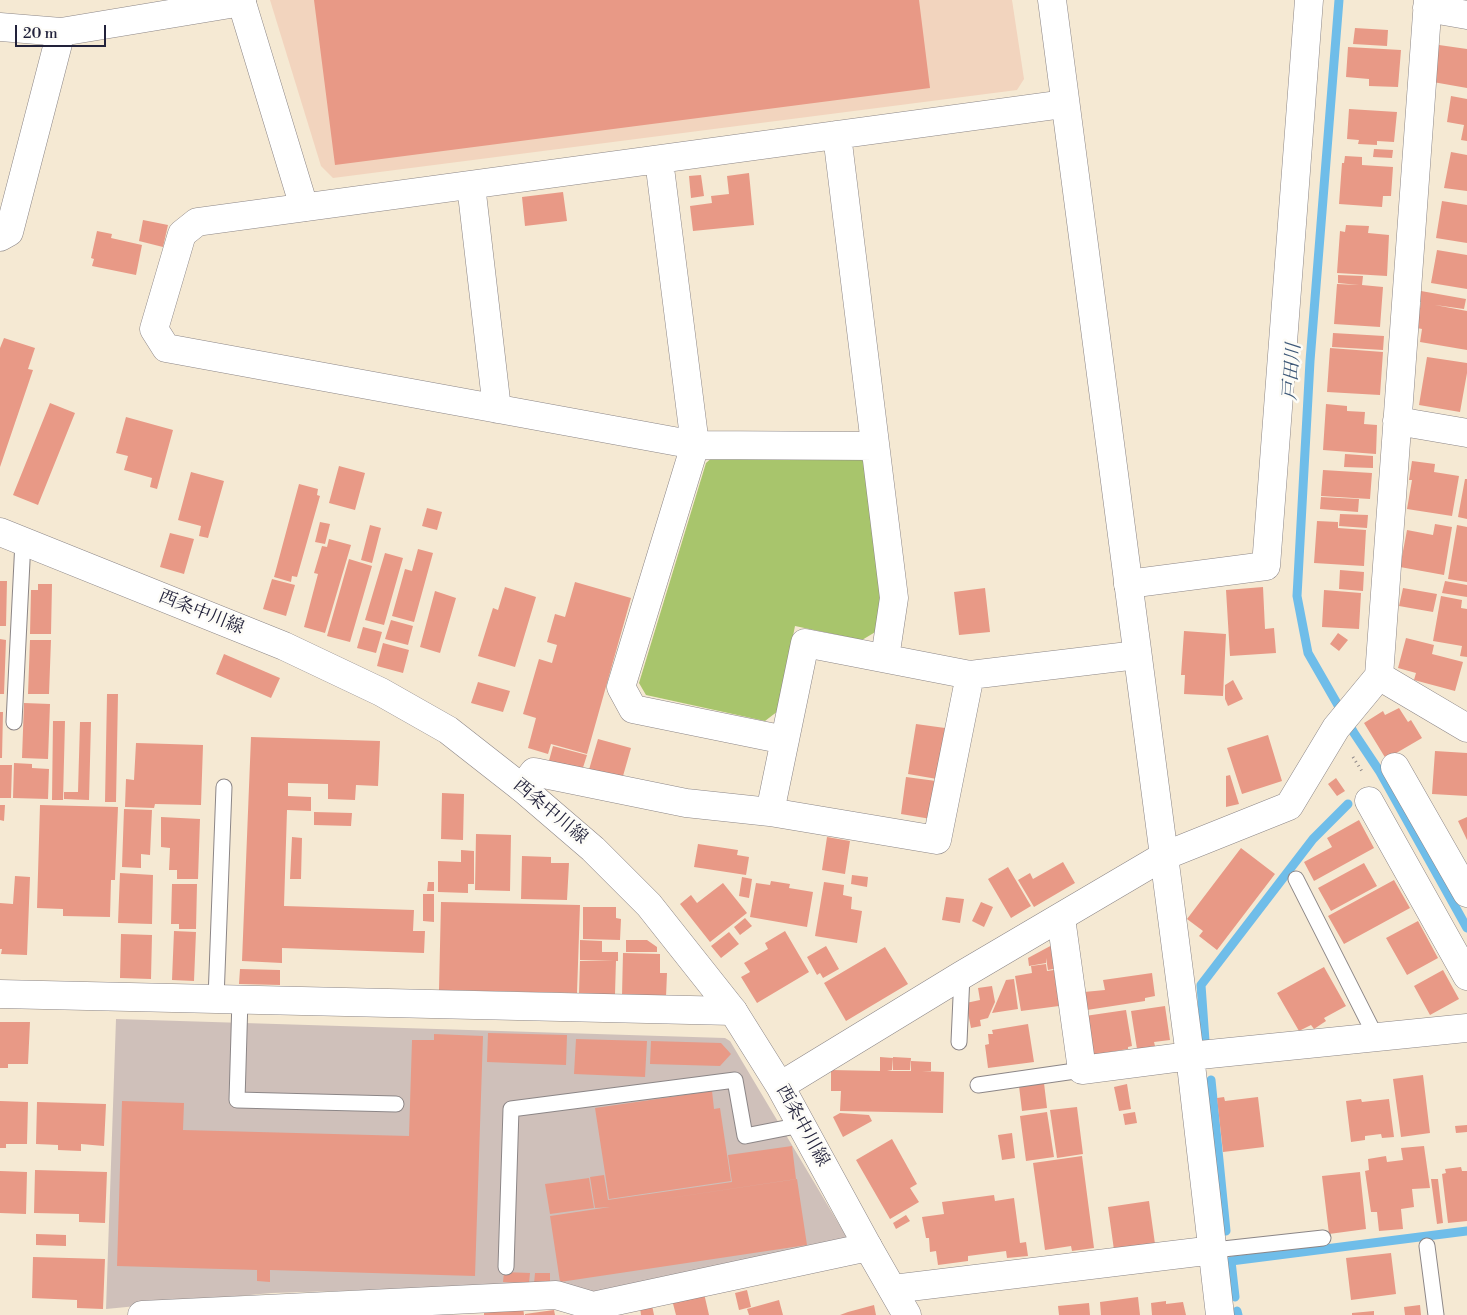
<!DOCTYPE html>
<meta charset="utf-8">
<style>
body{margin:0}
#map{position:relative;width:1467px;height:1315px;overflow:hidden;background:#f5e9d3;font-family:"Libre Bodoni",serif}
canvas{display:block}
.scale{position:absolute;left:15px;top:25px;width:91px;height:22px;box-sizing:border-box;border:2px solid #22223b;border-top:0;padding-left:6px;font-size:15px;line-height:18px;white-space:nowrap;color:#22223b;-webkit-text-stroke:4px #fdfcf7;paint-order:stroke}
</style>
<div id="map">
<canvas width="1467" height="1315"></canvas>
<div class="scale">20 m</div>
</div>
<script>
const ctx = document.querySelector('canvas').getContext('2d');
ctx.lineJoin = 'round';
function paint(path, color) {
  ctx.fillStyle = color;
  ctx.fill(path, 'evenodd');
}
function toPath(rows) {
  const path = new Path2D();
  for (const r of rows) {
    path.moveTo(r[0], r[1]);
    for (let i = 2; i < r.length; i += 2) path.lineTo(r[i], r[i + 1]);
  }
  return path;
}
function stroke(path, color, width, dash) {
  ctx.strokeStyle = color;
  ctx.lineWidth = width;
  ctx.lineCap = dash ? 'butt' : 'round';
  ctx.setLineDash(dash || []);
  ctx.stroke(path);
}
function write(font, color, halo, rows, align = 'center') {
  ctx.font = font + ' "Libre Bodoni","Noto Serif JP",serif';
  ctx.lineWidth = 5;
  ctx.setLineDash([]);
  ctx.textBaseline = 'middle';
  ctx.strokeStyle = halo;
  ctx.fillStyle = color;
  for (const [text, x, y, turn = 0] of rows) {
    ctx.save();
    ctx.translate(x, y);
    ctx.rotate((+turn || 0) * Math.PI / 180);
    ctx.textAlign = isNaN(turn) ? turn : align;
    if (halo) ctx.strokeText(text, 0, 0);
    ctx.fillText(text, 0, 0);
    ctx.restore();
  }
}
paint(toPath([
 [270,0,1012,0,1024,79,1017,90,333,178,321,166]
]), '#f2d4be');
paint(toPath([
 [116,1019,725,1038,730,1041,849,1241,594,1298,566,1284,271,1293,106,1309]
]), '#cfc0ba');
paint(toPath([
 [716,454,855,454,864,462,884,595,877,631,862,640,795,626,778,711,765,721,646,695,639,683,706,463]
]), '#a8c56c');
stroke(toPath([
 [1339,0,1310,361,1297,596,1308,653,1354,733,1380,772,1467,928],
 [1205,1041,1201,985,1313,839,1348,804],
 [1211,1080,1226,1231],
 [1235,1297,1231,1261,1467,1231],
 [1237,1311,1238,1315]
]), '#6fbde9', 9);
paint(toPath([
 [314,0,919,0,930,88,335,165],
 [1355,28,1388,30,1387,46,1353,44],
 [1439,45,1467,49,1467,88,1433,82],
 [1348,47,1401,50,1398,87,1369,86,1369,79,1346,77],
 [1451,96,1467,99,1467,141,1461,140,1464,125,1447,122],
 [1349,109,1397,112,1394,142,1377,141,1377,145,1358,144,1359,140,1347,139],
 [1374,149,1393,150,1392,158,1373,157],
 [1451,152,1467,155,1467,191,1444,188],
 [1345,156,1362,157,1362,165,1393,167,1391,196,1383,196,1382,207,1339,204,1342,163,1344,163],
 [749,173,754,225,693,231,690,206,712,203,711,196,729,194,727,176],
 [701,175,704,196,691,198,689,176],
 [563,192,567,221,525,226,522,197],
 [1442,201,1467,205,1467,243,1436,238],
 [143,220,168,225,163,247,139,241],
 [1346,225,1369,226,1368,233,1389,235,1387,276,1337,273,1340,231,1345,232],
 [97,231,112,234,111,238,142,245,136,275,92,266,94,259,91,258],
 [1437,250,1467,255,1467,289,1431,283],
 [1338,275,1363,276,1362,285,1383,287,1380,327,1334,324,1337,284,1359,285,1338,283],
 [1421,291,1466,299,1464,309,1435,305,1467,311,1467,350,1420,342,1422,329,1417,328,1421,302,1419,302],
 [1333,333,1384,336,1383,350,1332,347],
 [4,338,35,348,28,369,33,370,0,467,0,348],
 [1330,348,1383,352,1380,395,1327,392],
 [1427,357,1467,363,1467,373,1460,412,1419,405],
 [50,403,75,413,38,505,13,495],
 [1326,404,1347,406,1347,411,1365,412,1364,424,1377,425,1376,454,1323,450],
 [126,417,173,430,157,489,150,487,152,478,124,470,128,456,116,453],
 [1345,454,1373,456,1373,468,1344,467],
 [1412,461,1435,464,1434,472,1459,476,1452,516,1407,509,1412,480,1409,480],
 [339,466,365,473,355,510,329,503],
 [1323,470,1372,473,1370,499,1321,496],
 [191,472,224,481,208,538,199,536,201,526,178,520],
 [1465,479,1467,479,1467,519,1458,517],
 [299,484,318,489,317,495,320,496,297,577,292,576,291,582,274,577],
 [1321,497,1359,499,1358,512,1320,509],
 [427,508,442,512,437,530,422,526],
 [1340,514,1368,515,1367,528,1339,526],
 [1317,521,1338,522,1338,528,1366,530,1364,566,1314,563],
 [320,522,330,524,325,544,315,542],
 [1435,524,1452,527,1444,575,1400,567,1407,530,1433,535],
 [370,525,381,528,372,563,361,560],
 [1457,525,1467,527,1467,582,1448,579],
 [170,533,194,539,184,574,160,567],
 [329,539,351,545,325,633,304,627,318,574,314,573,322,546,327,547],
 [418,549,433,553,414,622,392,616,405,569,412,571],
 [385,553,403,558,384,625,365,620],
 [349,559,372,566,350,642,327,636],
 [1340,570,1364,572,1363,591,1339,589],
 [272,579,295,585,286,616,263,609],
 [0,581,7,581,6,626,0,626],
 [1445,581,1467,585,1467,597,1442,593],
 [575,582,631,598,587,754,551,744,548,754,528,748,536,718,523,714,539,659,552,663,557,645,547,642,555,614,565,617],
 [38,584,52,584,51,634,30,634,31,590,38,590],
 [505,587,536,597,515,667,478,656,493,608,498,610],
 [1263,587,1265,629,1274,628,1276,653,1230,656,1226,590],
 [985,588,990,632,959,635,954,592],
 [1403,588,1437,594,1433,612,1399,606],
 [1324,590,1361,593,1359,629,1322,627],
 [435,591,456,598,440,653,420,647],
 [1441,596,1462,600,1461,608,1467,609,1467,657,1460,656,1462,646,1433,641],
 [391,620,413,626,408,645,385,639],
 [363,627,382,632,376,653,357,648],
 [1184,631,1226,634,1223,696,1184,694,1185,675,1181,675],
 [1338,633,1348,640,1339,651,1330,644],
 [1406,638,1434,645,1432,654,1463,662,1455,691,1414,680,1416,673,1398,668],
 [0,639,6,640,4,694,0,694],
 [30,640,51,640,49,694,28,694],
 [383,643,409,650,403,673,377,666],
 [224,654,280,678,271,698,216,674],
 [1233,680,1243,699,1228,706,1225,699,1225,685],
 [478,682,510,691,503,712,471,703],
 [107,694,118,694,116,802,105,802],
 [24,703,50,704,48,759,22,758],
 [1399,708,1408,722,1411,720,1422,738,1386,759,1364,723,1383,711,1385,715],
 [0,712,3,712,2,758,0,758],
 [53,721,65,721,63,800,52,800],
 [80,722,91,722,89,800,64,799,64,792,78,792],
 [916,724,945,728,937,779,908,774],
 [1268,735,1282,781,1242,794,1227,748],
 [251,737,380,741,378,786,356,785,355,800,328,799,328,784,288,783,288,796,311,797,311,811,287,810,284,906,414,910,413,931,425,931,424,953,282,948,282,963,242,961],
 [598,739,631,748,621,783,588,773],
 [136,743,203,745,201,805,155,804,154,808,125,807,126,779,134,780],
 [553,746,587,755,580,777,547,768],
 [1435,751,1467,753,1467,796,1432,794],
 [14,763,32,764,32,768,49,769,48,799,13,798],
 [0,765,12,765,11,798,0,798],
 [1230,775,1239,804,1226,807,1226,776],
 [906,777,936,781,931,819,901,814],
 [1336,778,1345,791,1337,796,1328,784],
 [442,793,464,794,463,840,441,839],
 [0,805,5,805,4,821,0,820],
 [40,805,118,807,115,880,111,880,110,917,63,916,63,909,37,908],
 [124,809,152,810,150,855,141,854,141,868,122,867],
 [314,812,352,813,351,826,314,825],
 [161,817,200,819,198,879,177,879,177,870,169,870,170,848,161,847],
 [1467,817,1467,840,1458,821],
 [1359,820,1374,848,1314,881,1304,862,1332,847,1327,838],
 [476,834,511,835,510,891,475,890],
 [292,837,302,838,301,879,290,879],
 [827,837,850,841,845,874,822,870],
 [698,844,738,850,737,855,749,857,746,875,694,867],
 [1241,848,1275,874,1217,950,1199,936,1203,931,1187,919],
 [461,850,474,851,474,884,468,884,468,893,438,892,438,861,461,862],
 [522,856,551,857,551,863,569,863,567,900,521,899],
 [1063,862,1075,883,1034,907,1018,880,1030,873,1033,879],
 [1364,863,1377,886,1331,911,1318,888],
 [1008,867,1031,906,1011,918,988,879],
 [120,873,153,875,152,924,118,923],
 [852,875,868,877,867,887,851,884],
 [15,876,30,877,27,955,1,954,2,949,0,949,0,903,13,904],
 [742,877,752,879,749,898,739,896],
 [1394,880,1410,908,1344,944,1328,916],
 [771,881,790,884,789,888,813,892,807,927,750,917,756,883,770,885],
 [428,882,434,882,434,891,427,891],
 [824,882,844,885,843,895,852,897,851,909,862,911,857,943,815,936],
 [723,883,747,913,710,942,680,904,691,895,697,903],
 [172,884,197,884,196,929,179,929,179,924,171,924],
 [423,894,434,894,434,922,423,921],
 [946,897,964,899,960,923,942,920],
 [441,902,580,905,577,993,439,990],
 [981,902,993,907,984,927,972,921],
 [583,907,616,907,616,918,621,919,620,940,583,939],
 [745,918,752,926,740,935,734,927],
 [1418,921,1438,958,1407,975,1386,938],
 [174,931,196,932,194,981,172,980],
 [785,931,809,972,757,1003,741,977,750,972,744,963,768,949,765,943],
 [729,932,739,944,721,958,711,946],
 [121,934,152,935,151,979,120,978],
 [580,940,602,941,602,952,618,952,618,961,616,961,615,994,579,994,580,961,614,961,580,960],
 [626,940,647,940,657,947,657,952,626,952],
 [1054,944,1058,968,1048,970,1046,958,1046,963,1029,966,1028,958],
 [826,946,839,969,823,978,820,973,817,975,807,957],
 [885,947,908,984,846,1021,824,983],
 [623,953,660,954,660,973,667,973,666,997,622,996],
 [1046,964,1047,971,1054,970,1059,1006,1021,1011,1015,976,1032,973,1031,966],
 [1324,967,1346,1006,1324,1018,1326,1021,1314,1029,1311,1025,1299,1031,1277,993],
 [240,969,280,970,280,985,239,984],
 [1443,970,1459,999,1430,1015,1414,986],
 [1152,973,1155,996,1145,998,1145,1001,1087,1010,1084,992,1105,990,1103,980],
 [1014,979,1018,1009,992,1013,1006,980],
 [992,986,995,1002,988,1018,980,1020,981,1026,971,1028,966,1003,980,1000,978,988],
 [1165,1006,1170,1040,1154,1042,1155,1046,1137,1049,1131,1011],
 [1126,1010,1132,1046,1128,1047,1128,1049,1104,1053,1104,1056,1096,1057,1096,1054,1091,1055,1085,1016],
 [0,1022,30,1022,28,1064,8,1064,8,1068,0,1068],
 [1028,1024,1034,1062,988,1068,985,1045,989,1044,988,1034,993,1034,992,1030],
 [488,1033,567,1035,566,1065,487,1062],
 [434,1034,483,1036,475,1276,270,1270,270,1282,257,1281,257,1270,117,1266,122,1101,184,1103,183,1130,409,1136,412,1040,434,1040],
 [576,1039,647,1041,645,1077,574,1074],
 [651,1041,721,1043,731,1054,720,1066,650,1064],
 [880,1057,893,1058,892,1070,887,1071,911,1071,911,1061,931,1062,931,1071,922,1071,944,1072,943,1113,840,1111,841,1091,831,1091,831,1070,880,1071],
 [893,1057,911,1058,910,1070,893,1070],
 [1423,1075,1430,1133,1401,1137,1393,1079],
 [1044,1083,1047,1108,1022,1111,1019,1086],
 [1127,1084,1131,1109,1119,1111,1114,1087],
 [712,1091,714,1109,720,1108,731,1181,609,1199,595,1108],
 [1224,1097,1225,1101,1258,1097,1264,1147,1223,1152,1217,1098],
 [1361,1099,1362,1102,1389,1099,1394,1137,1382,1138,1381,1134,1365,1136,1365,1140,1351,1142,1346,1101],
 [0,1101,28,1102,27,1144,6,1144,6,1148,0,1148],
 [37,1102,106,1104,104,1146,81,1144,81,1151,58,1150,58,1145,36,1144],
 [1077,1107,1083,1154,1057,1158,1050,1110],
 [1047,1112,1054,1157,1026,1161,1020,1116],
 [1135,1112,1137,1123,1125,1125,1123,1114],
 [840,1113,869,1115,872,1121,843,1137,833,1117],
 [1467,1125,1467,1132,1456,1133,1455,1126],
 [1012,1133,1015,1158,1002,1160,998,1135],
 [892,1139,917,1184,910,1188,919,1202,890,1219,856,1160],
 [792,1146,796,1179,630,1204,797,1179,807,1245,560,1282,550,1216,610,1207,595,1208,590,1177,604,1175,608,1200,732,1182,728,1155],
 [1424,1146,1430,1188,1412,1189,1414,1207,1401,1209,1403,1229,1379,1231,1377,1212,1371,1212,1365,1171,1369,1170,1368,1159,1386,1156,1387,1162,1403,1160,1401,1148],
 [1082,1156,1094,1248,1072,1251,1071,1246,1045,1250,1033,1163],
 [1461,1167,1462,1171,1467,1171,1467,1221,1448,1223,1442,1174,1446,1173,1445,1169],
 [35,1170,107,1172,105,1223,79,1222,79,1214,34,1213],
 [0,1171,27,1172,26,1214,0,1213],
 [1360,1172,1366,1229,1329,1234,1322,1176],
 [589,1178,594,1208,550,1214,545,1184],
 [1431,1179,1438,1179,1443,1223,1437,1224],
 [994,1195,995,1201,1014,1198,1020,1243,1026,1242,1028,1256,1007,1258,1006,1251,968,1256,968,1261,938,1265,936,1251,930,1252,929,1238,926,1238,922,1217,944,1214,942,1202],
 [1149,1201,1155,1244,1114,1250,1108,1207],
 [906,1215,910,1221,896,1229,893,1223],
 [36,1234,66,1235,66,1246,36,1245],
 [1391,1253,1396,1294,1351,1300,1346,1258],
 [33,1257,105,1259,103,1309,77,1308,77,1300,32,1298],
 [504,1272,530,1273,529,1283,503,1282],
 [535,1273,550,1273,550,1284,534,1284],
 [703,1289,709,1315,676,1315,671,1296],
 [747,1290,751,1307,739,1310,735,1293],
 [1138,1297,1140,1315,1101,1315,1100,1302],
 [779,1300,783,1315,749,1315,747,1309],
 [1166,1301,1166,1304,1183,1302,1186,1315,1152,1315,1151,1303],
 [1089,1303,1090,1315,1059,1315,1058,1306],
 [652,1305,654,1315,641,1315,640,1307],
 [874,1305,876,1315,840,1315,848,1312],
 [1420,1305,1421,1315,1405,1315,1404,1307],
 [523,1307,524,1315,484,1315,484,1313],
 [554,1310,555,1315,525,1315,525,1314],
 [1374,1311,1374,1315,1352,1315,1352,1313]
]), '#e89986');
const lane = toPath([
 [14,722,23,541],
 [1296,879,1376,1037],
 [216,999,224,787],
 [240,999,237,1100,396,1104],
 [959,1042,962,975],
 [978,1085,1082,1070],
 [1427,1246,1436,1315],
 [1214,1250,1323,1238],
 [506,1267,511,1109,735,1080,745,1136,801,1125]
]);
const street = toPath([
 [1427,8,1467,15],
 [0,27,61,32,242,2],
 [837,135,894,598,885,658],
 [659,160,695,445,621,687,633,709,785,740],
 [471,185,497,409],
 [0,237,9,232,61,32],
 [1397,421,1467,433],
 [875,446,695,445,166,348,154,329,182,234,197,222,1064,104],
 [1128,584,1266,566,1309,0],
 [1379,676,1467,728],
 [1395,767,1467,893],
 [522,788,534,772,686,803,770,812,937,840,970,675],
 [1369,801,1467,976],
 [770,812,805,643,970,675,1137,655],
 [1061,918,1082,1070,1190,1056,1467,1028],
 [0,994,733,1011],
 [893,1289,1214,1250],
 [142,1315,556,1295,593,1306,868,1247],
 [1220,1315,1190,1056,1164,856,1289,806,1336,728,1379,676,1428,0]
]);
const secondary = toPath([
 [241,0,304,207],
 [0,532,284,646,381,692,448,730,522,788,593,849,649,905,733,1011,780,1086,868,1247,907,1315],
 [780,1086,962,975,1164,856,1052,0]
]);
stroke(lane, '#8c8687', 17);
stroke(street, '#8c8687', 29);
stroke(secondary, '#8c8687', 29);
stroke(toPath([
 [1353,757,1363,773]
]), '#8c8687', 3, [1, 4]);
stroke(lane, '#fff', 15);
stroke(street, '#fff', 28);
stroke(secondary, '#fff', 28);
write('18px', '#22223b', '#fdfcf7', [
 ["西条中川線",201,613,22],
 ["西条中川線",550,812,40],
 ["西条中川線",802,1126,61]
]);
write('italic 19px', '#3d5878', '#fdfcf7', [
 ["戸田川",1293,372,-86]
]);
</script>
